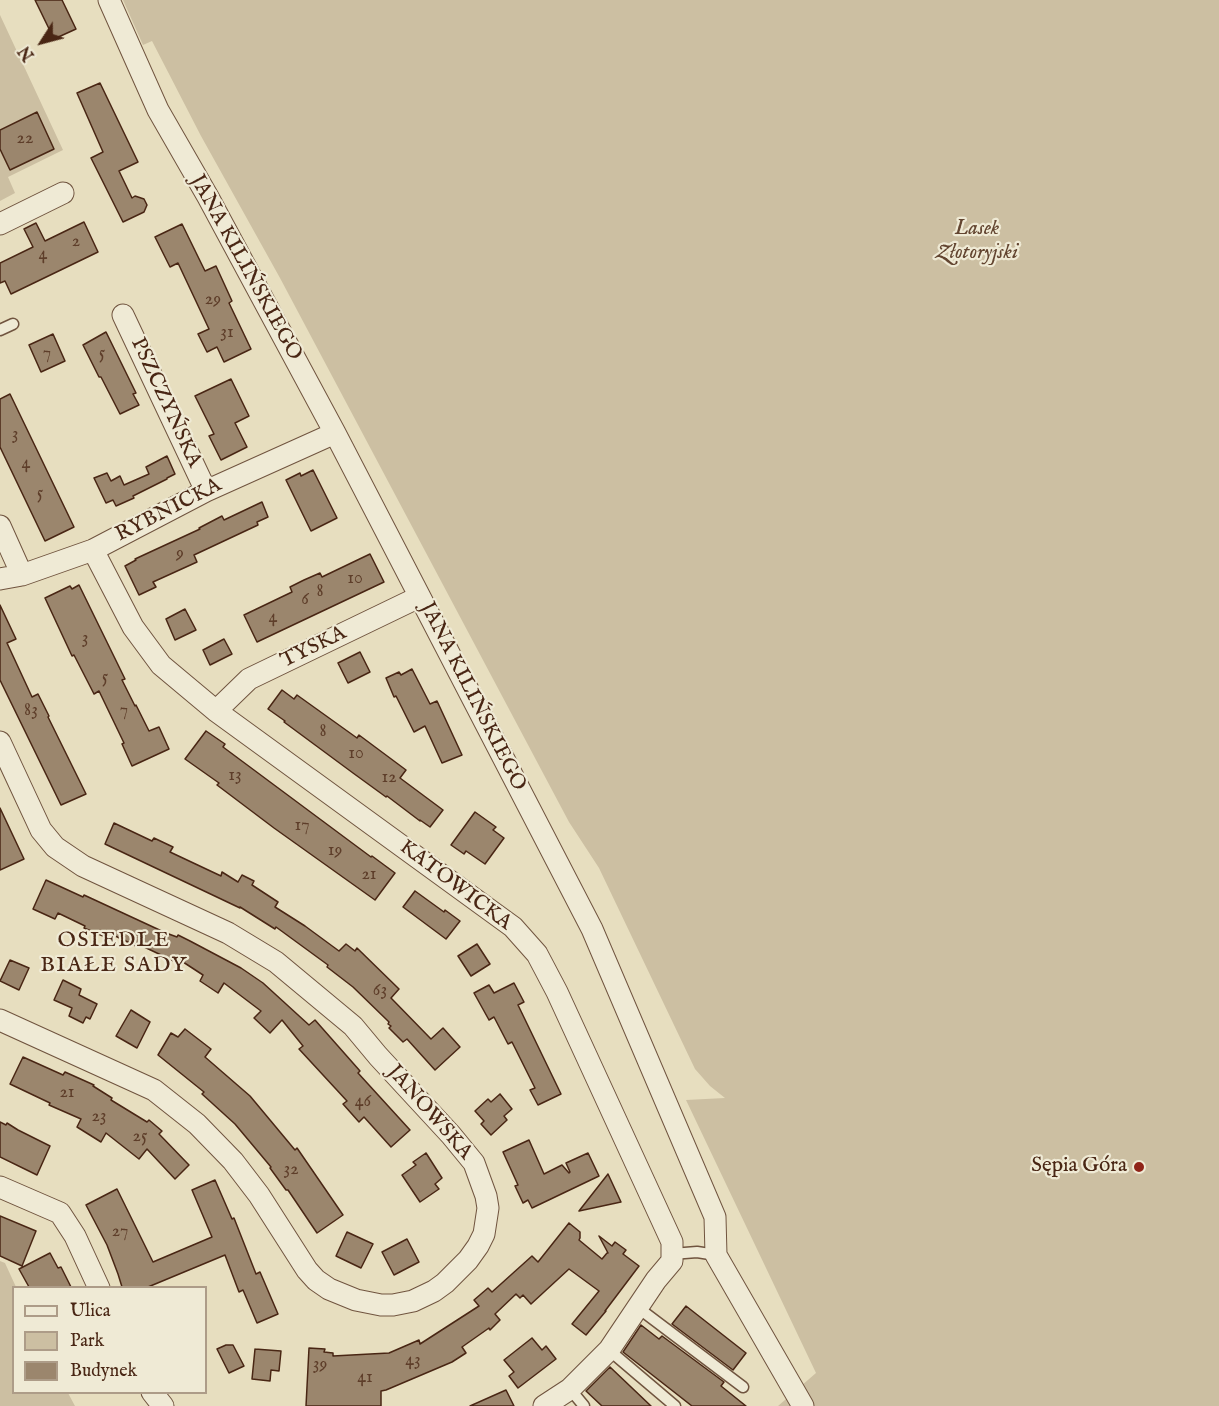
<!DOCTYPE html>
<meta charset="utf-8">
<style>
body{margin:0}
#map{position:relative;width:1219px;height:1406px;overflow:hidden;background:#e7debf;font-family:"IM FELL English",serif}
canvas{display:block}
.legend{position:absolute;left:12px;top:1286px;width:195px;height:108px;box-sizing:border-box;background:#efead5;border:2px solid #ad9c88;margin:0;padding:8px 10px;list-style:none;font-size:18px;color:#492614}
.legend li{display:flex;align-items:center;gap:12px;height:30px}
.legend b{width:30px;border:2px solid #ad9c88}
.north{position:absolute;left:12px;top:12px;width:60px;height:60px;-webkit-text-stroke:4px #efead5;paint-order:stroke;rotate:234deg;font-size:16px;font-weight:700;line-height:24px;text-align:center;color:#492614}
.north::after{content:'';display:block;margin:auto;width:21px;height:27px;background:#492614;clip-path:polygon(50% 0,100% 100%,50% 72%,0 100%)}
</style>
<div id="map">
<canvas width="1219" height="1406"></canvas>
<ul class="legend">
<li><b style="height:8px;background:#efead5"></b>Ulica</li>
<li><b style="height:16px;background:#ccbfa2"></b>Park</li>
<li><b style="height:16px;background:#9b866d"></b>Budynek</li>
</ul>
<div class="north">N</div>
</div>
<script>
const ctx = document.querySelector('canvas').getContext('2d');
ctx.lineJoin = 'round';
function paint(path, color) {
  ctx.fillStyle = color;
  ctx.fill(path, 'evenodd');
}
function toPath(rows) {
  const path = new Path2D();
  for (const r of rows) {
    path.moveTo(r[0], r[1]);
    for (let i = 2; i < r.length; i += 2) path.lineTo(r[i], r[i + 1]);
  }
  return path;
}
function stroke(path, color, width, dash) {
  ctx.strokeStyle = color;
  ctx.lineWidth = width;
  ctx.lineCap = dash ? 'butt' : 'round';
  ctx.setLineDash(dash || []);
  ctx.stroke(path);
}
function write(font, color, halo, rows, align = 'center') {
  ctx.font = font + ' "IM FELL English",serif';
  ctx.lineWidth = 4.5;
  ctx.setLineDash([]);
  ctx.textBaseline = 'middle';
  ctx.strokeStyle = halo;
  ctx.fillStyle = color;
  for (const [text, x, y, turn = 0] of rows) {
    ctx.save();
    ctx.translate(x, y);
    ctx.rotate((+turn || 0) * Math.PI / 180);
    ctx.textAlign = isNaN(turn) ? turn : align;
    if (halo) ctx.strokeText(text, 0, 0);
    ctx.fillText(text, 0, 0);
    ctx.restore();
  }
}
paint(toPath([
 [123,0,1219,0,1219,1406,778,1406,816,1373,686,1100,725,1098,710,1086,695,1069,599,868,569,822,280,278,201,136,152,41,143,45],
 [0,15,63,150,8,177,15,193,0,201],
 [0,1261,5,1263,16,1287,14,1288,14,1392,68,1393,75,1406,0,1406]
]), '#ccbfa2');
const building = toPath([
 [35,0,62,0,76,29,54,39,35,0],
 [100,83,138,162,119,171,132,198,135,196,144,199,147,205,144,212,123,222,91,158,103,152,77,93,100,83],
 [37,112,54,149,10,170,0,149,0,130,37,112],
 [84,222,98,252,11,294,5,281,0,283,0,263,33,247,24,229,36,223,45,241,84,222],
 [182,224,205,271,216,266,232,301,229,303,251,349,224,362,217,347,207,352,198,334,209,329,178,263,170,267,155,237,182,224],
 [106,332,136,393,133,394,139,405,120,414,101,377,99,377,83,345,106,332],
 [53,334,65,361,41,372,29,345,53,334],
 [231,379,249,416,235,423,247,447,221,460,209,436,214,434,195,396,231,379],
 [10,394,74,527,45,541,0,447,0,399,10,394],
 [167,456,175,474,167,478,167,479,133,496,134,498,116,506,113,500,106,503,94,478,107,473,111,481,120,476,124,485,149,474,146,467,167,456],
 [313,470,337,518,311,531,286,480,300,473,301,476,313,470],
 [262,502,268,517,257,522,258,525,194,555,197,562,153,582,156,587,139,595,125,566,136,560,135,559,200,529,199,528,222,516,224,520,262,502],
 [370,554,384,582,257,642,244,615,292,592,290,587,304,580,320,573,322,577,370,554],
 [79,585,125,679,122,680,135,706,136,705,149,731,159,727,169,749,132,766,122,744,124,743,99,691,94,694,74,655,72,656,45,598,70,586,72,589,79,585],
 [0,605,16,639,7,643,32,697,38,694,49,716,48,717,86,794,61,805,0,680,0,605],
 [185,609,196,630,175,640,166,619,185,609],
 [224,639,232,654,210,665,203,650,224,639],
 [360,652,370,672,348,683,338,663,360,652],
 [412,669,430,704,437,701,462,755,442,763,425,726,414,732,396,696,394,697,386,678,399,672,401,675,412,669],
 [282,690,294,699,297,695,357,738,359,735,406,770,400,778,443,810,430,827,420,820,420,821,387,796,386,797,353,773,284,722,285,721,268,709,282,690],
 [206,731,225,744,223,747,371,857,372,856,395,873,375,900,274,828,217,785,219,783,185,759,206,731],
 [0,808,24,859,0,870,0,808],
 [475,812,496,827,493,830,504,838,485,864,466,851,464,854,451,845,475,812],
 [114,823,152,841,154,838,173,847,170,852,221,876,222,872,238,882,242,875,254,881,252,885,278,902,275,907,305,926,339,951,346,944,355,951,357,948,399,989,391,998,431,1039,443,1028,460,1047,435,1070,407,1039,403,1042,389,1028,391,1026,388,1024,389,1022,353,987,327,967,328,965,276,927,275,929,240,907,240,908,105,844,114,823],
 [46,880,83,897,84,895,166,933,177,937,178,935,190,941,241,968,263,983,309,1025,315,1020,360,1071,358,1073,410,1130,391,1147,364,1117,359,1122,343,1104,347,1101,299,1049,303,1046,282,1020,270,1033,254,1018,261,1011,224,983,218,993,200,981,203,975,180,960,178,963,140,945,138,947,105,931,103,936,84,928,85,926,58,913,55,919,33,909,46,880],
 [415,891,444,912,445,910,460,921,446,939,403,907,415,891],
 [477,944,490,964,471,976,458,956,477,944],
 [10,960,29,968,19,990,0,981,10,960],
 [63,980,81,989,79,995,97,1004,90,1019,86,1017,83,1023,69,1016,72,1008,54,1000,63,980],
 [514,983,524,1002,518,1005,561,1094,538,1105,530,1090,535,1088,512,1042,508,1044,494,1017,489,1020,474,993,489,985,494,993,514,983],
 [131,1010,150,1022,137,1048,116,1036,131,1010],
 [185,1029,211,1049,205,1057,250,1096,295,1150,297,1148,343,1215,317,1233,288,1190,286,1190,270,1168,271,1167,235,1124,202,1094,204,1092,158,1055,171,1033,178,1037,185,1029],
 [23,1057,63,1075,65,1072,94,1085,93,1086,112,1098,111,1100,147,1122,149,1120,162,1131,159,1134,189,1165,175,1179,147,1149,139,1159,106,1133,101,1142,77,1127,81,1119,49,1105,50,1103,10,1084,23,1057],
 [500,1094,512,1109,504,1116,507,1120,491,1135,481,1124,484,1121,475,1111,488,1099,491,1102,500,1094],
 [0,1122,6,1125,7,1123,18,1130,50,1146,37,1175,0,1157,0,1122],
 [529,1140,544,1174,562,1165,569,1173,570,1172,566,1163,588,1153,599,1176,532,1208,528,1200,523,1203,515,1186,518,1185,503,1152,529,1140],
 [426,1153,442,1178,435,1184,439,1189,420,1202,402,1175,416,1165,413,1162,426,1153],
 [608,1174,621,1202,579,1211,608,1174],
 [215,1180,232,1219,234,1218,256,1274,260,1272,278,1314,257,1323,243,1290,239,1292,225,1255,148,1287,122,1287,118,1274,107,1245,86,1205,117,1189,153,1262,212,1237,192,1190,215,1180],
 [0,1216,36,1231,22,1266,0,1256,0,1216],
 [569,1223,580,1232,580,1238,579,1240,602,1259,607,1253,608,1253,599,1236,612,1246,615,1242,626,1250,623,1254,639,1266,605,1311,606,1311,586,1335,572,1324,599,1291,569,1269,531,1304,523,1295,520,1298,516,1294,495,1314,500,1320,490,1330,489,1328,462,1347,466,1353,452,1362,386,1390,381,1391,381,1406,306,1406,309,1348,325,1349,324,1352,333,1353,333,1356,389,1353,419,1340,420,1344,479,1306,474,1300,488,1288,492,1292,532,1256,538,1262,569,1223],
 [347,1232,373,1244,361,1268,336,1256,347,1232],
 [407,1239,419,1262,394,1275,382,1252,407,1239],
 [50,1253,58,1268,61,1267,71,1287,29,1287,19,1269,50,1253],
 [686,1306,746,1353,733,1370,672,1324,686,1306],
 [641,1325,659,1339,662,1336,724,1382,721,1386,746,1406,692,1406,623,1352,641,1325],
 [532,1338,542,1350,546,1346,556,1359,518,1388,509,1376,514,1372,504,1360,532,1338],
 [226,1345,233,1345,244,1366,229,1373,217,1349,226,1345],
 [255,1349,281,1351,279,1371,271,1370,270,1381,252,1379,255,1349],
 [610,1367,651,1406,602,1406,586,1391,610,1367],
 [506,1390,514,1406,470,1406,506,1390]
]);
paint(building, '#9b866d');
stroke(building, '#492614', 1.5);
const service = toPath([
 [0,330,13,324],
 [672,1254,697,1252,716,1255],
 [637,1307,743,1387],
 [609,1350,675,1406],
 [570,1389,584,1406]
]);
const minor = toPath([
 [109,0,158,110,208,197,335,433,592,929,715,1217,716,1255,803,1406],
 [0,224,63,193],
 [123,315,206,491],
 [0,526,22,575],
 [93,550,133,627,161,665,216,711,513,927,537,954,557,992,672,1242,672,1261,656,1280,609,1350,570,1389,544,1406],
 [0,579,22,575,93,550,206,491,335,433],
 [216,711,249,679,419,597],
 [0,742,41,830,55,847,83,866,228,933,276,962,353,1026,378,1056,451,1135,474,1163,486,1196,488,1208,484,1234,478,1246,468,1260,445,1283,434,1291,413,1301,393,1305,381,1305,356,1300,329,1289,316,1280,307,1270,259,1195,233,1161,197,1124,154,1090,0,1020],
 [0,1187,60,1213,75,1236,99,1288],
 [152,1392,163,1406]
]);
stroke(service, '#70543f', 13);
stroke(minor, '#70543f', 23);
stroke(service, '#efead5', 10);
stroke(minor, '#efead5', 21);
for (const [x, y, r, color] of [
 [1139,1167,6,"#8f2418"]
]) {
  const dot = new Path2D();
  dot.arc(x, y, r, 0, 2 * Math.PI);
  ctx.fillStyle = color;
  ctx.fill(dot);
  stroke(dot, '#efead5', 2);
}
write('18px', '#5e3e2a', null, [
 ["22",25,139],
 ["2",76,242],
 ["4",43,255],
 ["29",213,300],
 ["31",227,333],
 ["7",47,354],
 ["5",102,354],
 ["3",15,435],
 ["4",26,464],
 ["5",40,494],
 ["9",180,554],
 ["10",355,579],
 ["8",320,592],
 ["6",305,600],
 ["4",273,618],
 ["3",85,639],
 ["5",105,678],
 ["83",31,711],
 ["7",124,711],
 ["8",323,732],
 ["10",356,754],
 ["13",235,776],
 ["12",389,778],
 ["17",302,826],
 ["19",335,851],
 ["21",369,875],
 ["63",380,991],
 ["21",67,1093],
 ["46",363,1102],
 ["23",99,1117],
 ["25",140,1137],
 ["32",291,1170],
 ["27",120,1232],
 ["43",413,1361],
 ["39",320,1365],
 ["41",365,1378]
]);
write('italic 21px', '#634530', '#efead5', [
 ["Lasek",977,230],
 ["Złotoryjski",977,254]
]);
write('21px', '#492614', '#efead5', [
 ["JANA KILIŃSKIEGO",245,268,61],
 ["PSZCZYŃSKA",165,403,65],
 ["RYBNICKA",169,511,-27],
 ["TYSKA",314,648,-26],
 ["JANA KILIŃSKIEGO",472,697,63],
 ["KATOWICKA",455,886,37],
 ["JANOWSKA",429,1113,49]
]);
write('21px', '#492614', '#efead5', [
 ["Sępia Góra",1127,1167]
], 'right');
ctx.letterSpacing = '1.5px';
write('22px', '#492614', '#efead5', [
 ["OSIEDLE",114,941],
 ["BIAŁE SADY",114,966]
]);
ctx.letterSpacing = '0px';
</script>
